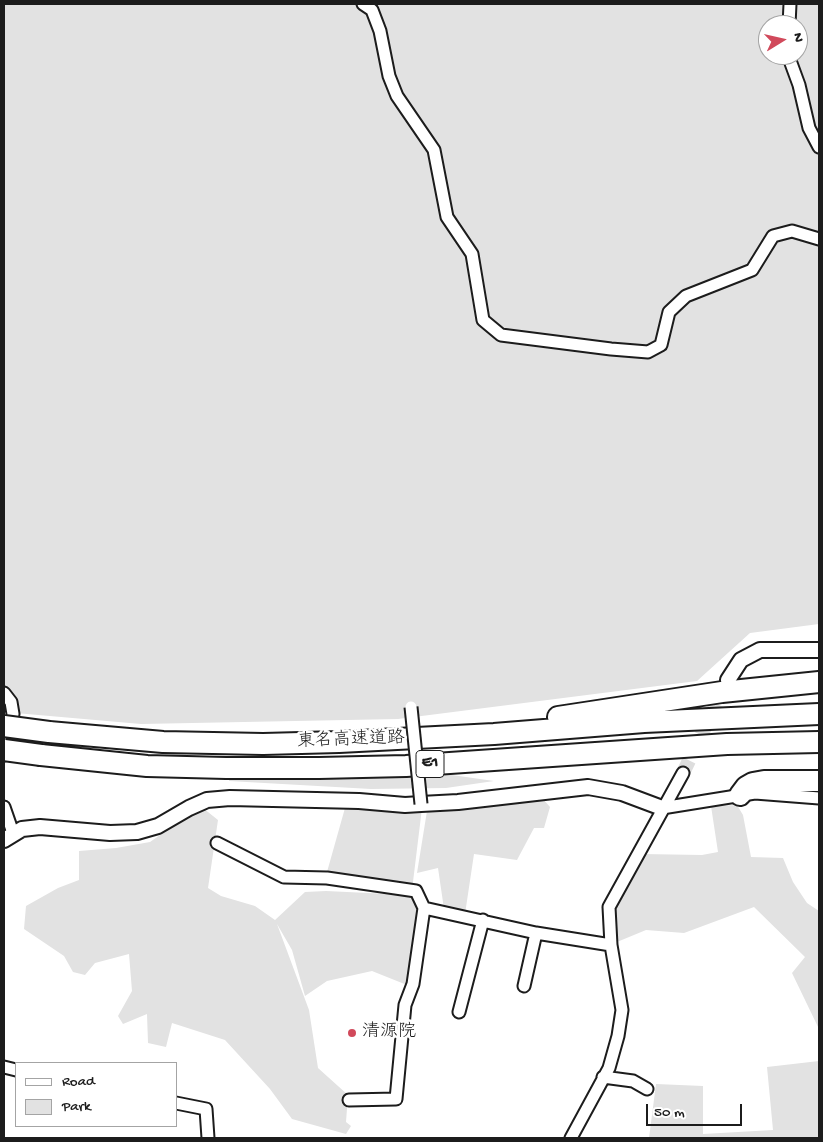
<!DOCTYPE html>
<meta charset="utf-8">
<style>
body{margin:0}
#map{position:relative;width:823px;height:1142px;overflow:hidden;background:#fff;font-family:"Gochi Hand",sans-serif}
canvas{display:block}
.frame{position:absolute;inset:0;border:5px solid #1c1c1c;pointer-events:none}
.legend{position:absolute;left:15px;top:1062px;width:162px;height:65px;box-sizing:border-box;background:#fff;border:1px solid #a4a4a4;margin:0;padding:6px 9px;list-style:none;font-size:15px;color:#1c1c1c}
.legend li{display:flex;align-items:center;gap:10px;height:25px}
.legend b{width:25px;border:1px solid #a4a4a4}
.north{position:absolute;left:758px;top:15px;width:50px;height:50px;box-sizing:border-box;background:#fff;border:1px solid #a4a4a4;border-radius:50%;rotate:81deg;font-size:14px;font-weight:700;line-height:20px;text-align:center;color:#1c1c1c}
.north::after{content:'';display:block;margin:auto;width:18px;height:22px;background:#d1495b;clip-path:polygon(50% 0,100% 100%,50% 72%,0 100%)}
.scale{position:absolute;left:646px;top:1104px;width:96px;height:22px;box-sizing:border-box;border:2px solid #1c1c1c;border-top:0;padding-left:6px;font-size:15px;line-height:18px;white-space:nowrap;color:#1c1c1c;-webkit-text-stroke:4px #fff;paint-order:stroke}
</style>
<div id="map">
<canvas width="823" height="1142"></canvas>
<div class="frame"></div>
<ul class="legend">
<li><b style="height:6px;background:#fff"></b>Road</li>
<li><b style="height:14px;background:#e2e2e2"></b>Park</li>
</ul>
<div class="north">N</div>
<div class="scale">50 m</div>
</div>
<script>
const ctx = document.querySelector('canvas').getContext('2d');
ctx.lineJoin = 'round';
function paint(path, color) {
  ctx.fillStyle = color;
  ctx.fill(path, 'evenodd');
}
function toPath(rows) {
  const path = new Path2D();
  for (const r of rows) {
    path.moveTo(r[0], r[1]);
    for (let i = 2; i < r.length; i += 2) path.lineTo(r[i], r[i + 1]);
  }
  return path;
}
function stroke(path, color, width, dash) {
  ctx.strokeStyle = color;
  ctx.lineWidth = width;
  ctx.lineCap = dash ? 'butt' : 'round';
  ctx.setLineDash(dash || []);
  ctx.stroke(path);
}
function write(font, color, halo, rows, align = 'center') {
  ctx.font = font + ' "Gochi Hand","Klee One",sans-serif';
  ctx.lineWidth = 5;
  ctx.setLineDash([]);
  ctx.textBaseline = 'middle';
  ctx.strokeStyle = halo;
  ctx.fillStyle = color;
  for (const [text, x, y, turn = 0] of rows) {
    ctx.save();
    ctx.translate(x, y);
    ctx.rotate((+turn || 0) * Math.PI / 180);
    ctx.textAlign = isNaN(turn) ? turn : align;
    if (halo) ctx.strokeText(text, 0, 0);
    ctx.fillText(text, 0, 0);
    ctx.restore();
  }
}
paint(toPath([
 [4,4,819,4,819,624,750,633,697,681,398,719,141,724,4,712],
 [768,25,798,25,798,55,768,55],
 [445,774,494,781,446,788,371,789,229,781,230,777,310,778],
 [543,799,550,807,544,828,534,828,517,860,474,854,465,914,444,909,438,868,417,873,427,811],
 [737,805,743,815,751,857,783,858,793,882,807,903,819,911,819,1029,792,973,805,957,754,907,684,933,646,930,617,942,612,912,642,854,702,855,718,852,711,806],
 [203,808,218,820,208,888,221,896,255,906,275,920,305,892,326,891,410,895,418,903,412,972,407,985,372,971,327,981,305,996,292,950,277,924,309,1010,318,1068,348,1095,346,1122,351,1126,346,1134,292,1119,270,1089,225,1040,172,1023,166,1047,148,1043,147,1014,123,1024,118,1016,132,991,129,954,95,963,85,975,73,972,64,956,24,929,26,906,58,888,79,880,79,851,116,848,150,842,183,819],
 [345,808,422,808,412,890,327,872],
 [819,1061,819,1138,649,1138,656,1084,703,1086,703,1134,773,1130,767,1067]
]), '#e2e2e2');
stroke(toPath([
 [683,773,725,686]
]), '#ddd', 14, [14, 7]);
const minor = toPath([
 [363,4,372,10,380,31,389,76,397,96,434,150,447,217,472,254,483,320,501,335,611,349,648,352,661,345,669,312,686,296,752,270,773,236,792,231,819,239],
 [789,25,790,4],
 [788,55,799,85,809,128,819,147],
 [4,693,11,702,13,714,4,755],
 [4,807,13,833],
 [662,808,755,793,819,798],
 [217,843,284,877,327,878,416,891,424,908,413,984,405,1005,396,1099,349,1100],
 [424,908,536,933,611,945],
 [524,986,536,933],
 [459,1012,483,920],
 [4,1067,16,1070],
 [603,1077,633,1081,647,1089],
 [176,1103,206,1109,208,1138],
 [571,1138,609,1068,618,1036,622,1010,611,945,609,907,683,773]
]);
const tertiary = toPath([
 [728,680,741,660,760,650,819,650],
 [4,840,22,829,40,827,110,833,137,832,158,826,189,808,207,800,230,798,359,801,405,805,421,804,458,802,588,787,622,793,662,808]
]);
const motorway = toPath([
 [558,717,722,692,819,682],
 [49,732,163,742,263,744,339,742,494,734,644,722,819,714],
 [41,755,147,766,226,768,319,768,406,766,727,744,819,742],
 [740,795,746,787,753,783,764,781,819,781]
]);
stroke(minor, '#1c1c1c', 15);
stroke(tertiary, '#1c1c1c', 18);
stroke(motorway, '#1c1c1c', 24);
stroke(minor, '#fff', 11);
stroke(tertiary, '#fff', 14);
stroke(motorway, '#fff', 20);
const minorBridge = toPath([
 [411,707,421,804]
]);
const motorwayBridge = toPath([
 [4,726,49,732],
 [4,750,41,755]
]);
stroke(minorBridge, '#1c1c1c', 15, []);
stroke(motorwayBridge, '#1c1c1c', 24, []);
stroke(minorBridge, '#fff', 11);
stroke(motorwayBridge, '#fff', 20);
for (const [x, y, r, color] of [
 [352,1033,5,"#d1495b"]
]) {
  const dot = new Path2D();
  dot.arc(x, y, r, 0, 2 * Math.PI);
  ctx.fillStyle = color;
  ctx.fill(dot);
  stroke(dot, '#fff', 2);
}
for (const [x, y, w] of [
 [430,764,28]
]) {
  const box = new Path2D();
  box.roundRect(x - w / 2, y - 13.5, w, 27, 4);
  ctx.fillStyle = '#fff';
  ctx.fill(box);
  stroke(box, '#1c1c1c', 1);
}
write('bold 16px', '#1c1c1c', null, [
 ["E1",430,764]
]);
write('18px', '#1c1c1c', '#fff', [
 ["東名高速道路",351,741,-2]
]);
write('18px', '#1c1c1c', '#fff', [
 ["清源院",362,1033]
], 'left');
</script>
